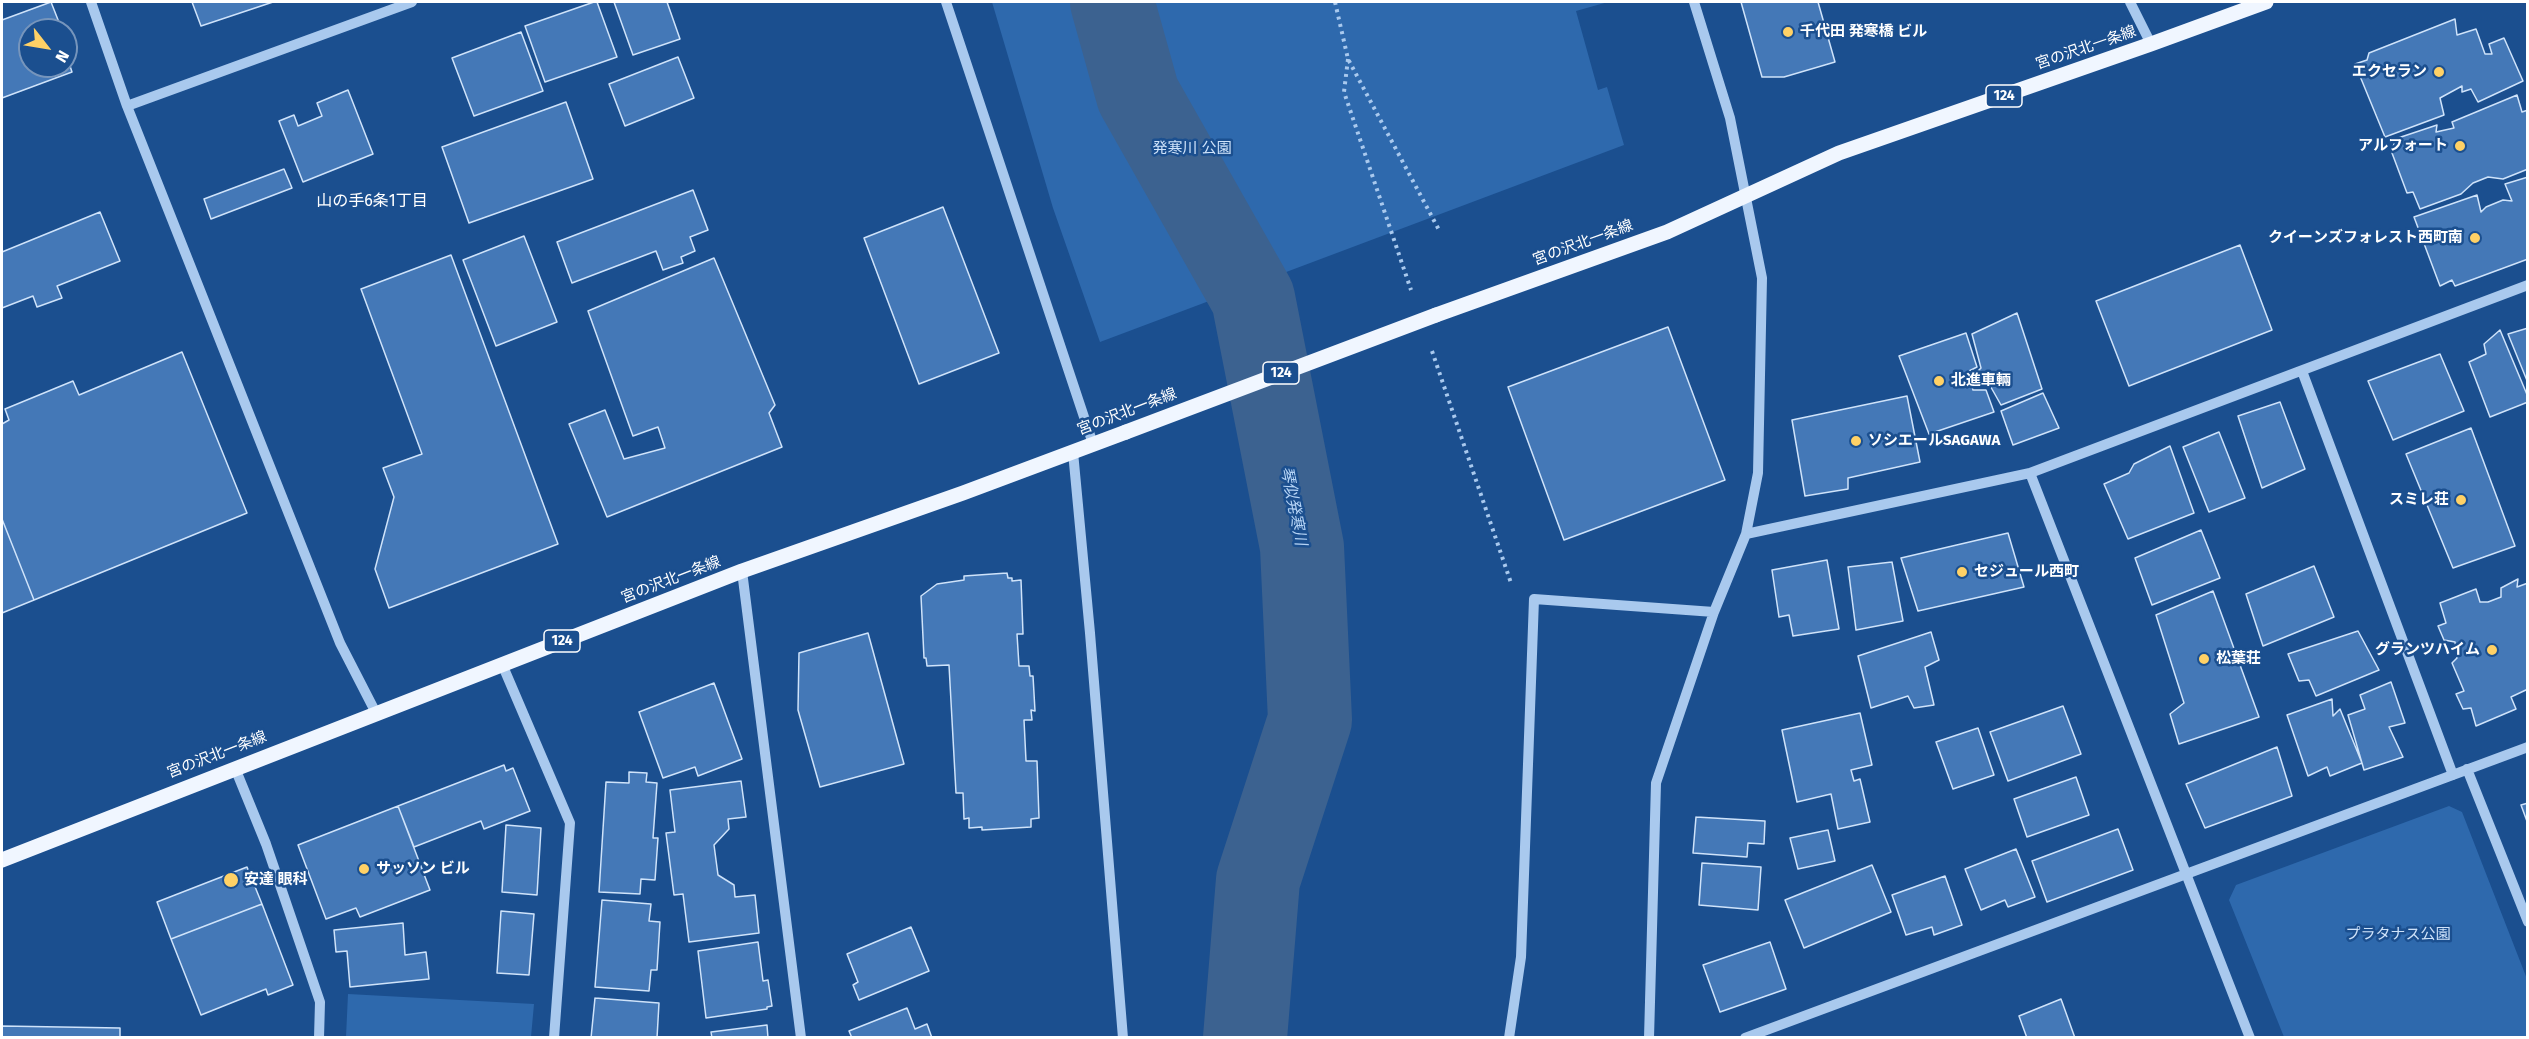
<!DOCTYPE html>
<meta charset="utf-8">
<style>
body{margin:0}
#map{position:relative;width:2529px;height:1039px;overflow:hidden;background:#1b4f8f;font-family:"Fira Sans",sans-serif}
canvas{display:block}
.frame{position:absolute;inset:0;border:3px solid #fff;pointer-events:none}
.north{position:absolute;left:18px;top:18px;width:60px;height:60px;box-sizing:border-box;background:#1b4f8f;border:2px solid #7695bc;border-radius:50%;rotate:121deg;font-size:16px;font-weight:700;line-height:24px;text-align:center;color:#fff}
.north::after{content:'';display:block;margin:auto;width:21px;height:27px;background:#ffd166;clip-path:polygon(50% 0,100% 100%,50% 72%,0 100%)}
</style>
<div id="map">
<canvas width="2529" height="1039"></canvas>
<div class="frame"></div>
<div class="north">N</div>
</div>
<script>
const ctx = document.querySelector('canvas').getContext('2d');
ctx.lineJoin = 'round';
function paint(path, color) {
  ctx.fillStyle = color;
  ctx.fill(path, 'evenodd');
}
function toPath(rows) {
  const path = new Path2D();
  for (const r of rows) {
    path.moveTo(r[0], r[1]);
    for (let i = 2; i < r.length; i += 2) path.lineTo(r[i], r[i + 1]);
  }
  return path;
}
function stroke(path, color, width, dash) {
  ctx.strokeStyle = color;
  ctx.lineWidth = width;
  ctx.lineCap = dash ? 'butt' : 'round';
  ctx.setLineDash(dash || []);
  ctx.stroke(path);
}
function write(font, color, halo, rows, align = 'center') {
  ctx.font = font + ' "Fira Sans","Noto Sans JP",sans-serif';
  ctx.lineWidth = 5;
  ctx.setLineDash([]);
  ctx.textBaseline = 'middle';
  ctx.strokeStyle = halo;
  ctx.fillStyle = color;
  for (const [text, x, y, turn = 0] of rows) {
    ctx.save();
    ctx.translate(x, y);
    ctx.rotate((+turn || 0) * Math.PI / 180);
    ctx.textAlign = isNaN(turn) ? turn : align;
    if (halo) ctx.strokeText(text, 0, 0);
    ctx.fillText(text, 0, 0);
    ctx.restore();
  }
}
paint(toPath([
 [992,2,1608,2,1576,11,1598,90,1607,87,1624,145,1100,342,1053,208],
 [2449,806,2462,812,2527,979,2527,1037,2284,1037,2229,900,2236,885],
 [348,994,534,1004,531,1037,346,1037]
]), '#2e69ad');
stroke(toPath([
 [1112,2,1138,95,1253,298,1302,547,1310,720,1258,880,1245,1038]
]), '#3c6290', 84);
const building = toPath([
 [51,2,62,30,30,30,30,66,66,66,66,54,72,72,2,98,2,20,51,2],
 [192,2,273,2,201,26,192,2],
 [594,2,597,2,617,57,545,82,525,26,594,2],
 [614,2,667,2,680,39,633,55,614,2],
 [1741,2,1818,2,1835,62,1784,77,1762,77,1741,2],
 [2455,19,2457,35,2476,29,2485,54,2492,54,2489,44,2504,38,2523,81,2478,102,2471,89,2462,92,2462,86,2440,98,2444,115,2385,137,2355,64,2367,60,2369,53,2455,19],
 [521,32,543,91,474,116,452,58,521,32],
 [678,57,694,98,625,126,609,84,678,57],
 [348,90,373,154,303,182,279,121,294,115,298,126,322,116,317,103,348,90],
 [2517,95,2522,112,2528,110,2528,169,2503,179,2488,177,2473,183,2461,194,2420,209,2413,192,2407,193,2392,153,2395,139,2437,125,2436,132,2454,128,2452,122,2517,95],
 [566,102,593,179,469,223,442,147,566,102],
 [284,169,292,188,211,219,204,199,284,169],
 [2528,177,2528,259,2455,286,2452,280,2440,286,2414,217,2477,195,2481,212,2486,207,2503,200,2512,201,2505,184,2528,177],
 [693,190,708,230,690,237,695,251,681,257,683,263,663,270,656,251,572,283,557,242,693,190],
 [943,207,999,353,919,384,864,238,943,207],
 [100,212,120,261,57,286,62,298,37,307,33,296,2,308,2,252,100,212],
 [524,236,557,322,496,346,463,260,524,236],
 [2240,245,2272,330,2129,386,2096,301,2240,245],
 [451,255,558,544,389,608,375,569,394,497,383,468,422,454,361,289,451,255],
 [714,258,775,405,769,413,782,447,607,517,569,424,605,410,624,459,665,448,658,427,633,436,588,311,714,258],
 [2017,313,2042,389,2001,405,1988,382,1980,384,1976,373,1981,368,1972,334,2017,313],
 [1668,327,1725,480,1564,540,1508,387,1668,327],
 [2528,328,2528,383,2508,334,2528,328],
 [2500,330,2528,397,2528,402,2490,417,2469,362,2486,354,2484,344,2500,330],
 [1966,333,1977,367,1967,372,1973,390,1986,390,1994,412,1929,434,1899,356,1966,333],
 [182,352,247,513,34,600,2,519,2,424,9,420,5,409,73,381,79,395,182,352],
 [2440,354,2464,411,2393,440,2368,381,2440,354],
 [2043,393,2059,428,2013,445,2001,411,2043,393],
 [1907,396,1920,462,1848,478,1848,489,1805,496,1792,420,1907,396],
 [2280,402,2305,469,2262,488,2238,416,2280,402],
 [2471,428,2515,546,2453,568,2406,454,2471,428],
 [2219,432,2245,498,2209,512,2183,447,2219,432],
 [2170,446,2194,513,2128,539,2104,484,2129,473,2134,464,2170,446],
 [2,519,34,600,2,613,2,519],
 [2201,530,2220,578,2152,605,2135,558,2201,530],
 [2008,533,2024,587,1918,611,1901,558,2008,533],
 [1827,560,1839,629,1793,636,1789,615,1779,617,1772,570,1827,560],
 [1892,562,1903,621,1856,630,1848,567,1892,562],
 [2314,566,2334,617,2263,646,2246,594,2314,566],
 [1007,573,1008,578,1012,578,1012,581,1021,580,1023,634,1017,634,1019,666,1029,666,1030,676,1033,676,1035,711,1031,710,1032,720,1024,720,1026,761,1037,761,1039,818,1031,819,1031,827,982,830,982,827,969,828,969,818,964,819,963,793,956,793,949,665,927,666,926,658,924,658,921,596,937,584,964,580,964,576,1007,573],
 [2518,579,2517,587,2528,583,2528,689,2511,697,2516,709,2476,726,2471,708,2463,709,2456,694,2464,691,2452,663,2457,658,2455,642,2444,640,2438,626,2446,623,2440,603,2476,589,2480,602,2488,602,2501,597,2501,588,2518,579],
 [2213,591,2259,717,2179,744,2170,714,2184,703,2156,615,2213,591],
 [2358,631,2379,670,2316,696,2309,680,2299,681,2288,654,2358,631],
 [1931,632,1939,660,1925,667,1934,705,1914,708,1908,696,1871,708,1858,656,1931,632],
 [868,633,904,764,820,787,798,710,799,653,868,633],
 [2391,682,2405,723,2389,727,2403,757,2364,770,2348,715,2365,709,2360,695,2391,682],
 [714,683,742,759,698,776,695,767,663,778,639,712,714,683],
 [2332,699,2333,716,2340,709,2362,763,2330,776,2327,767,2308,776,2287,715,2332,699],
 [2063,706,2081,754,2008,781,1990,732,2063,706],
 [1860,713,1872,765,1851,770,1854,781,1860,779,1870,822,1838,829,1831,794,1797,802,1782,730,1860,713],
 [1978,728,1994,775,1953,789,1936,742,1978,728],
 [2277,747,2292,796,2205,828,2186,784,2277,747],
 [504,765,506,771,513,768,530,811,484,829,481,821,414,847,398,806,504,765],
 [629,772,647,773,646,782,657,783,653,838,658,838,655,880,641,879,640,894,599,892,606,782,629,783,629,772],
 [2076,777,2089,815,2027,837,2014,799,2076,777],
 [741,781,746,817,728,819,729,829,714,845,718,875,734,885,735,897,755,895,759,933,689,942,683,894,674,895,666,833,675,832,670,790,741,781],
 [2528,803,2528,824,2521,805,2528,803],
 [398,806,430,890,360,917,356,908,326,919,298,845,398,806],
 [1696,817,1765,821,1764,844,1748,843,1747,857,1693,853,1696,817],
 [506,825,541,828,537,895,502,892,506,825],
 [2118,829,2133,870,2047,902,2032,861,2118,829],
 [1828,830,1835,861,1798,869,1790,838,1828,830],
 [2016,849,2035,897,2008,907,2005,900,1981,910,1965,869,2016,849],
 [1702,863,1761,867,1758,910,1699,905,1702,863],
 [1872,865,1891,912,1804,948,1785,900,1872,865],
 [247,867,262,904,171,939,157,902,247,867],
 [1945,876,1962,925,1934,935,1932,927,1906,935,1892,895,1945,876],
 [602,900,651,904,649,921,660,922,657,970,651,970,649,991,595,987,602,900],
 [262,904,293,985,268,995,266,989,201,1015,171,939,262,904],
 [501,911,534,914,529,975,497,973,501,911],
 [403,923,405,955,426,952,429,979,350,987,347,951,336,952,334,930,403,923],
 [911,927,929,971,859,1000,853,985,858,982,847,954,911,927],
 [758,942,763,981,768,980,772,1006,767,1007,767,1009,706,1018,698,951,758,942],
 [1770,942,1786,989,1720,1012,1703,965,1770,942],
 [595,998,659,1003,657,1038,591,1038,595,998],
 [2061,999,2075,1038,2027,1038,2019,1016,2061,999],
 [907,1008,915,1029,927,1024,932,1038,852,1038,849,1031,907,1008],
 [767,1025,768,1038,712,1038,711,1032,767,1025],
 [2,1026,120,1028,120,1038,2,1038,2,1026]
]);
paint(building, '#4478b7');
stroke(building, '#cfe3fa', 1.5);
stroke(toPath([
 [1335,2,1348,59,1439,230],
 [1348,59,1344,92,1411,290],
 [1432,351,1511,583]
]), '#a9c9ee', 4, [3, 4.5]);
stroke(toPath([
 [91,2,127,106,340,643,376,713],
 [946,2,1093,444],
 [2130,2,2151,44],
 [127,106,412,2],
 [2302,371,2453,775],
 [1073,452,1090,633,1123,1038],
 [2030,473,2250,1038],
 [1746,534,2030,473,2528,285],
 [742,571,801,1038],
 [502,664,570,823,554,1038],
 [235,768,266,844,320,1002,319,1038],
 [2467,769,2528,922],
 [1509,1038,1521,957,1534,599,1714,612],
 [1649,1038,1656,783,1714,612,1746,534,1758,473,1762,278,1730,118,1694,2],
 [1745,1038,2528,747]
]), '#a9c9ee', 10);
stroke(toPath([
 [1436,315,1667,232,1839,153,2151,44,2266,2],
 [2,860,742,571,963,493,1126,432]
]), '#f0f6ff', 15);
stroke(toPath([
 [1126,432,1436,315]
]), '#f0f6ff', 15);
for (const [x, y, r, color] of [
 [1788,32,6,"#ffd166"],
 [2439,72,6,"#ffd166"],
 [2460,146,6,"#ffd166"],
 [2475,238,6,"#ffd166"],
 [1939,381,6,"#ffd166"],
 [1856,441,6,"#ffd166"],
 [2461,500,6,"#ffd166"],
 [1962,572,6,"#ffd166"],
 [2492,650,6,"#ffd166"],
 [2204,659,6,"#ffd166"],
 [364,869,6,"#ffd166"],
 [231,880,8,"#ffd166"]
]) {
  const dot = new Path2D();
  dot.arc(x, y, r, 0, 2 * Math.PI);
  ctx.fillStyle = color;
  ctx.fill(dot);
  stroke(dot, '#1b4f8f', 2);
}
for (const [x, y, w] of [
 [2004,96,36],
 [1281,373,36],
 [562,641,36]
]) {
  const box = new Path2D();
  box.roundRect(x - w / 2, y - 11, w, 22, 4.5);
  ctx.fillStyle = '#1b4f8f';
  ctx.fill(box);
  stroke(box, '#fff', 1.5);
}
write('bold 14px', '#fff', null, [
 ["124",2004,96],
 ["124",1281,373],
 ["124",562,641]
]);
write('bold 15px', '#fff', '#1b4f8f', [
 ["千代田 発寒橋 ビル",1800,32],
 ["エクセラン",2427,72,"right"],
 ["アルフォート",2448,146,"right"],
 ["クイーンズフォレスト西町南",2463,238,"right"],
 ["北進車輛",1951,381],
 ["ソシエールSAGAWA",1868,441],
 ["スミレ荘",2449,500,"right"],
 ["セジュール西町",1974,572],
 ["グランツハイム",2480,650,"right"],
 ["松葉荘",2216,659],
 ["サッソン ビル",376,869],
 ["安達 眼科",244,880]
], 'left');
write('15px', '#fff', '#1b4f8f', [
 ["宮の沢北一条線",2086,48,-19],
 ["宮の沢北一条線",1583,243,-20],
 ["宮の沢北一条線",1127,412,-21],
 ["宮の沢北一条線",671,580,-21],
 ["宮の沢北一条線",217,755,-21]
]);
write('15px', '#cfe3fa', '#1b4f8f', [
 ["発寒川 公園",1192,149],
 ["プラタナス公園",2398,935]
]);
write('16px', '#fff', '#1b4f8f', [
 ["山の手6条1丁目",372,202]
]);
write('italic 16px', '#b5d3f5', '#1b4f8f', [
 ["琴似発寒川",1293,506,79]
]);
</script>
